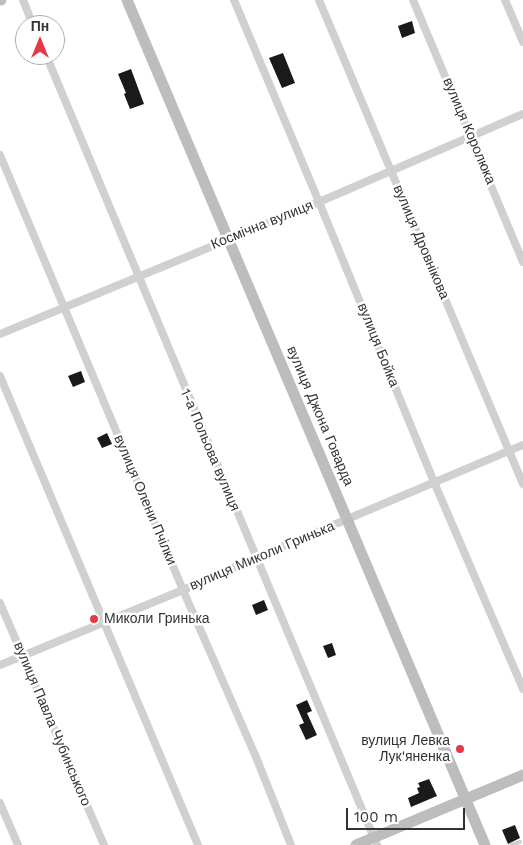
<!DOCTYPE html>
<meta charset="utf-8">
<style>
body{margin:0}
#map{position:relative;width:523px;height:845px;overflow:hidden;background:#fff;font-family:"Work Sans",sans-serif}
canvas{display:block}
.north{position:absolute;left:15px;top:15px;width:50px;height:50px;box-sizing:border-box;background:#fff;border:1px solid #adadad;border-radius:50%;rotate:0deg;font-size:14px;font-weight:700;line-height:20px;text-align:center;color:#333}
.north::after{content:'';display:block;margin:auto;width:18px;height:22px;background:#e63946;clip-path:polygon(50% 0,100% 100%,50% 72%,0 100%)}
.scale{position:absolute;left:346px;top:808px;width:119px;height:22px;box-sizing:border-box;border:2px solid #333;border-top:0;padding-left:6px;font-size:15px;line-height:18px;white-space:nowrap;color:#333;-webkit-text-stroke:4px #fff;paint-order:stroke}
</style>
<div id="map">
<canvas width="523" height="845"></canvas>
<div class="north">Пн</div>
<div class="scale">100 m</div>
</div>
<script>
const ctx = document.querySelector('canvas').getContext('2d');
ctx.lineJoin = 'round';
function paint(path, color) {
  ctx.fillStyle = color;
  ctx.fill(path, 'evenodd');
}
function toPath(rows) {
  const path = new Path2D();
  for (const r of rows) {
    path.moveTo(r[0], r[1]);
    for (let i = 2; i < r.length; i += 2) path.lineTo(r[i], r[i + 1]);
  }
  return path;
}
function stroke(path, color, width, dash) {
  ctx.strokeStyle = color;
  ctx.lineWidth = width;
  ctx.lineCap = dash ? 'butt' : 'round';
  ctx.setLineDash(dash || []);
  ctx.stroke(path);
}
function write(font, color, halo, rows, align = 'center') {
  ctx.font = font + ' "Work Sans",sans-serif';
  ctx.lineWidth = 5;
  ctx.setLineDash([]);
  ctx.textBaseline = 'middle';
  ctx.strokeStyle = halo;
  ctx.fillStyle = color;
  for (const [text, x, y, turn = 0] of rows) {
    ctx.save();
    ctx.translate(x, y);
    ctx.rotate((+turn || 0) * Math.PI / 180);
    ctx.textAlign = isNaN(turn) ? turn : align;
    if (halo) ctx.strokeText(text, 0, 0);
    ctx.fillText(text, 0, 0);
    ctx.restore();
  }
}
paint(toPath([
 [412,21,415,33,402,38,398,26],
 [283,53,295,83,282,88,269,58],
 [131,69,144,104,130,109,124,94,126,93,118,74],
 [81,371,85,382,73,387,68,376],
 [107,433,112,444,102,448,97,438],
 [264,600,268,610,256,615,252,605],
 [332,643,336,655,328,658,323,646],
 [307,700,312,711,307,713,317,735,306,740,299,725,304,723,296,705],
 [429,779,437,796,411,807,408,798,419,793,417,788,420,787,418,783],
 [515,825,520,838,508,844,502,830]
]), '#1a1a1a');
stroke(toPath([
 [511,845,520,842]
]), '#d0d0d0', 4);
stroke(toPath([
 [23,0,33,25],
 [234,0,319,202,434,482,523,689],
 [319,0,523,484],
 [413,0,523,262],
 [505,0,523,42],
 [46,55,377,845],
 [0,155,183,590,256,757,291,845],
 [0,334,319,202,523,114],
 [0,376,198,845],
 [0,603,104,845],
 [0,665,183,590,255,558,523,445],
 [0,803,18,845]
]), '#d0d0d0', 8);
stroke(toPath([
 [0,0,1,0],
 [127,0,485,845],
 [356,845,523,775]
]), '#bdbdbd', 11);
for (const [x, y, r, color] of [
 [94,619,5,"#e63946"],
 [460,749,5,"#e63946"]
]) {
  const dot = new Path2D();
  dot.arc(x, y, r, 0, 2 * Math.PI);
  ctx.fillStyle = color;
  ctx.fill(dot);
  stroke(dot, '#fff', 2);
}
write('14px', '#333', '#fff', [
 ["вулиця Королюка",469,131,67],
 ["Космічна вулиця",262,225,-22],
 ["вулиця Дровнікова",421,242,67],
 ["вулиця Бойка",378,345,68],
 ["вулиця Джона Говарда",320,416,67],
 ["1-а Польова вулиця",210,450,67],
 ["вулиця Олени Пчілки",145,500,67],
 ["вулиця Миколи Гринька",262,556,-23],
 ["вулиця Павла Чубинського",52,724,67]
]);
write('14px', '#333', '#fff', [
 ["Миколи Гринька",104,619],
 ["вулиця Левка",450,741,"right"],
 ["Лук'яненка",450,757,"right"]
], 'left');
</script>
